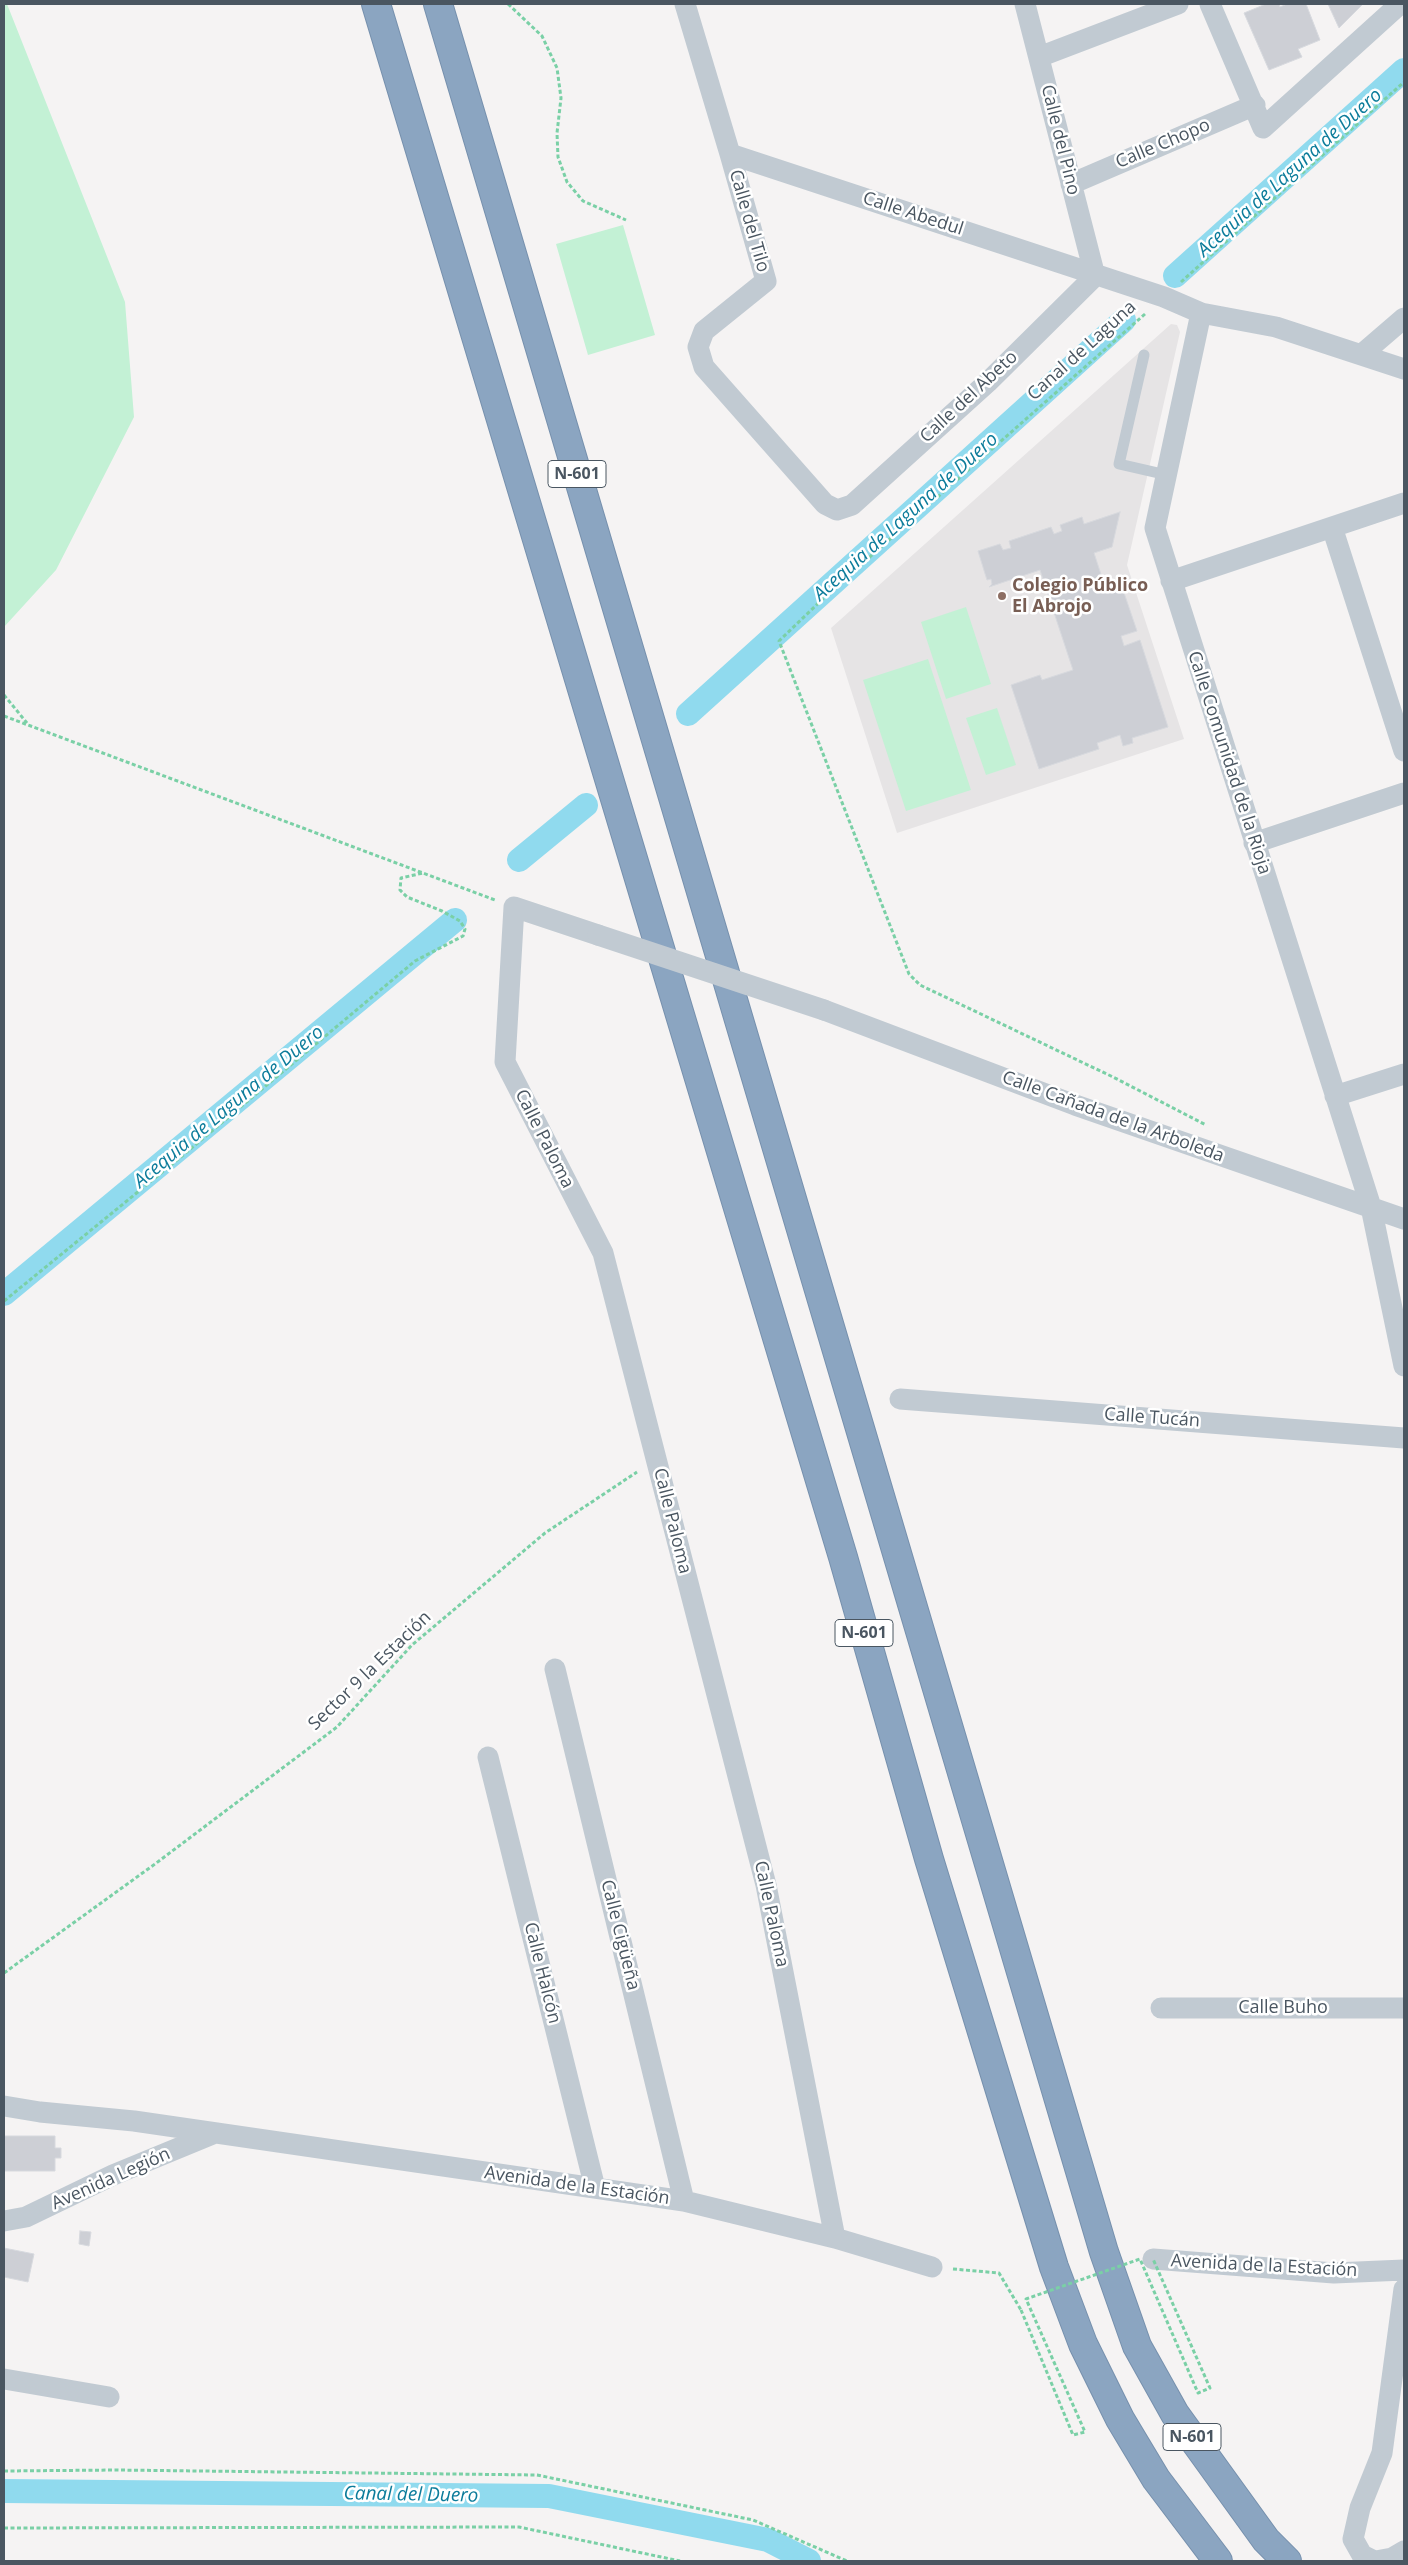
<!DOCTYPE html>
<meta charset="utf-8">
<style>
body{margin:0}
#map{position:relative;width:1408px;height:2565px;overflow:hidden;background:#f5f3f3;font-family:"Open Sans",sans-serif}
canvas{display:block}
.frame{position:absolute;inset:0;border:5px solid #4a5661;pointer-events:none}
</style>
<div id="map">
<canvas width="1408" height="2565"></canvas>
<div class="frame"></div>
</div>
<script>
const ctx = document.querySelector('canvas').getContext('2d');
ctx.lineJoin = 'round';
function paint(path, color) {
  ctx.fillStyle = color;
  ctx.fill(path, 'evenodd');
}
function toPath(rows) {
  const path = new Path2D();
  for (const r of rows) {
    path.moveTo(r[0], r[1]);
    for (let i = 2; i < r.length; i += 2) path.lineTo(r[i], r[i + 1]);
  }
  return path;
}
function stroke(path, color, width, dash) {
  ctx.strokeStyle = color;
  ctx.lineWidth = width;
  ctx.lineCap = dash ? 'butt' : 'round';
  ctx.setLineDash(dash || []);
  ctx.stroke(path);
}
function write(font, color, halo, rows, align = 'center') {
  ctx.font = font + ' "Open Sans",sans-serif';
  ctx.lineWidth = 5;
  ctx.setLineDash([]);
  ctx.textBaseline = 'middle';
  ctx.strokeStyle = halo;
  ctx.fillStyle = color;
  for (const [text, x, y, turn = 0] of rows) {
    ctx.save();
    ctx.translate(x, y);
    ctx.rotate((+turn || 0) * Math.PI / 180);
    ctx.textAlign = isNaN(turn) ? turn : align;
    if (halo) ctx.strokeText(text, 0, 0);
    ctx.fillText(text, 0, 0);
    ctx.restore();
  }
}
paint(toPath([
 [1171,324,1177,325,1180,332,1127,565,1184,739,897,833,831,628]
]), '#e6e4e5');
paint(toPath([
 [4,4,7,4,125,302,134,417,56,570,4,627],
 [623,225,655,335,588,355,556,244],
 [966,607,991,684,946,699,921,622],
 [928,659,971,790,906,811,863,680],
 [997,708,1016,765,986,775,966,718]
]), '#c3f1d5');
stroke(toPath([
 [1175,276,1404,70],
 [688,714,1124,320],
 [519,860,586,805],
 [4,1294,455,920],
 [4,2491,549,2496,768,2540,809,2561]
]), '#90daee', 24);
const building = toPath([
 [1266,4,1279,4,1280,7,1287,4,1306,4,1320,40,1298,49,1302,57,1269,70,1244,13,1266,4],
 [1328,4,1363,4,1339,28,1328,4],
 [1120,512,1112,547,1094,553,1107,593,1122,587,1137,631,1121,636,1124,646,1140,640,1168,727,1132,738,1133,743,1123,746,1120,735,1097,743,1099,749,1039,769,1011,685,1040,675,1042,680,1073,670,1040,570,989,587,992,584,991,579,987,580,978,551,1000,544,1003,550,1011,548,1009,541,1051,527,1054,534,1062,531,1060,525,1082,517,1084,524,1120,512],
 [4,2136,55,2136,55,2148,61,2148,61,2158,55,2158,55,2171,4,2171,4,2136],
 [80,2231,91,2232,89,2246,79,2244,80,2231],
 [4,2248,34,2254,28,2282,4,2277,4,2248]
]);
paint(building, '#cdcfd5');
stroke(building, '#d7d9de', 1);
const highway = toPath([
 [376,4,843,1557,929,1859,1054,2267,1083,2344,1120,2419,1156,2479,1218,2561],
 [438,4,1104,2252,1137,2346,1175,2414,1266,2540,1287,2561]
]);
stroke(highway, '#7690ad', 30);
stroke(toPath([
 [508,4,542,36,557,68,561,98,557,133,558,157,567,182,583,201,626,220],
 [1181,282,1404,82],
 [1145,314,830,592,779,641,909,974,920,985,1113,1077,1206,1125],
 [4,695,27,723],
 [4,716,495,900],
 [4,1301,182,1156,415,961,463,936,465,929,460,921,442,911,407,897,400,890,401,878,423,873],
 [4,1973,155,1864,337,1727,412,1645,545,1533,637,1472],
 [953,2269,999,2273,1021,2310],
 [4,2471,116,2470,537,2475,753,2520,847,2561],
 [4,2528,519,2527,680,2561]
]), '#7ad0a6', 3, [4, 2.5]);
stroke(toPath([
 [1144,355,1119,464,1167,475]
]), '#c1cad2', 11);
stroke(toPath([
 [685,4,730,154,766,281,704,331,698,347,704,367,825,504,837,510,852,505,988,382,1095,276],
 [1025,4,1095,276],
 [1210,4,1263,128,1400,4],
 [1039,57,1178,4],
 [730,154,1164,297,1201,313,1276,327,1404,369],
 [1071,184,1255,105],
 [1201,313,1155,528,1371,1207,1404,1366],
 [1361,355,1404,318],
 [1332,527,1404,751],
 [1171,581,1404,503],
 [1254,843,1404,793],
 [598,935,514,907,505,1062,603,1253,766,1885,835,2238],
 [824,1010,1075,1105,1404,1219],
 [1335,1096,1404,1074],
 [900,1399,1404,1438],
 [555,1669,684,2201],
 [488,1757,595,2188],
 [1161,2008,1404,2008],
 [4,2106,40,2112,134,2121,684,2201,835,2238,932,2267],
 [4,2221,26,2217,113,2175,215,2133],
 [1153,2259,1334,2273,1404,2270],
 [4,2379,109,2397],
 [1374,2561,1362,2555,1353,2539,1360,2508,1382,2453,1404,2289],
 [1376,2561,1392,2558,1404,2551]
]), '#c1cad2', 21);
stroke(highway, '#8ba5c1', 28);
stroke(toPath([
 [1021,2310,1073,2435,1085,2432,1026,2299,1140,2259,1198,2393,1210,2388,1153,2259]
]), '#7ad0a6', 3, [4, 2.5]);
stroke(toPath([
 [598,935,824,1010]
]), '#c1cad2', 21);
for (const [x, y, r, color] of [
 [1002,596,5,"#8d6e63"]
]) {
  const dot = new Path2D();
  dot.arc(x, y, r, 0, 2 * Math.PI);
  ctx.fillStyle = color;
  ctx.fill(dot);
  stroke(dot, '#fff', 2);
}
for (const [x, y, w] of [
 [577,474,58],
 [864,1633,58],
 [1192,2437,58]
]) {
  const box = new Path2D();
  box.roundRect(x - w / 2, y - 13.5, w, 27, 4);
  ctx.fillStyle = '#fff';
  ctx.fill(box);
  stroke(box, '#4a5661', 1);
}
write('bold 16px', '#4a5661', null, [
 ["N-601",577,474],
 ["N-601",864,1633],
 ["N-601",1192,2437]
]);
write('18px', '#4a5661', '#fff', [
 ["Calle del Pino",1060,140,76],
 ["Calle Chopo",1163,144,-23],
 ["Calle Abedul",913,214,18],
 ["Calle del Tilo",749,221,74],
 ["Canal de Laguna",1082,351,-42],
 ["Calle del Abeto",969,397,-43],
 ["Calle Comunidad de la Rioja",1229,763,72],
 ["Calle Cañada de la Arboleda",1113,1117,20],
 ["Calle Paloma",544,1139,63],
 ["Calle Tucán",1152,1418,4],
 ["Calle Paloma",672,1521,76],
 ["Sector 9 la Estación",370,1671,-44],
 ["Calle Paloma",771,1914,78],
 ["Calle Cigüeña",620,1935,76],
 ["Calle Halcón",542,1973,76],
 ["Calle Buho",1283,2008],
 ["Avenida Legión",111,2179,-24],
 ["Avenida de la Estación",577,2186,8],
 ["Avenida de la Estación",1264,2266,3]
]);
write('bold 18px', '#785e54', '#fff', [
 ["Colegio Público",1012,586],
 ["El Abrojo",1012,607]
], 'left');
write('italic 19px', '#0c7c9b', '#fff', [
 ["Acequia de Laguna de Duero",1290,173,-42],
 ["Acequia de Laguna de Duero",906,517,-42],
 ["Acequia de Laguna de Duero",229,1107,-40],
 ["Canal del Duero",411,2495,1]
]);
</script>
